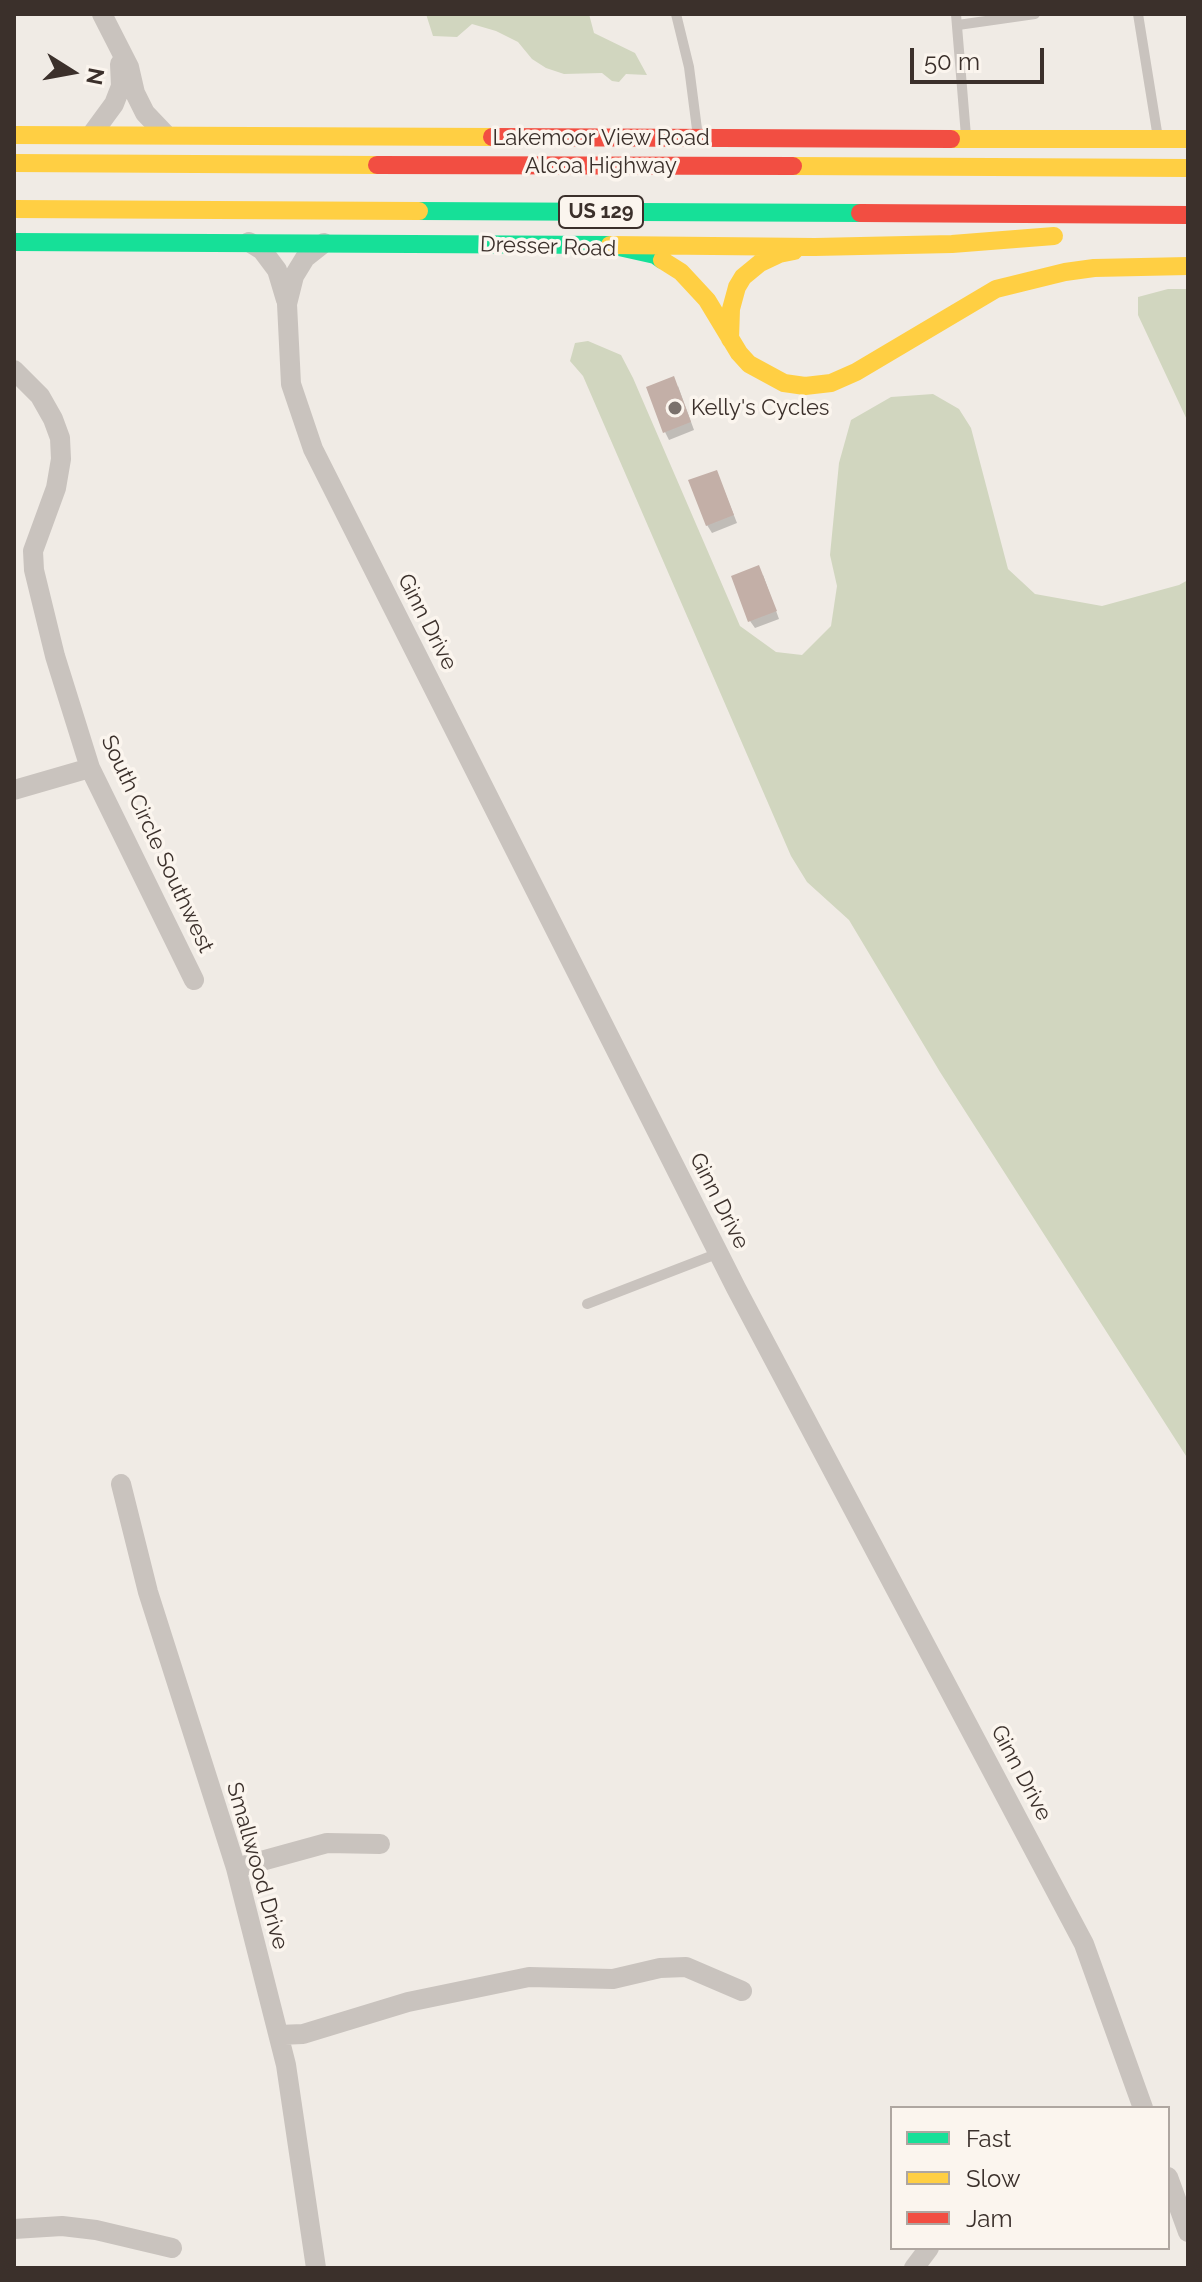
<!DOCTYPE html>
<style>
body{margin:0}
#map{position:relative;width:1202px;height:2282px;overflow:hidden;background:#f0ebe5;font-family:Raleway,sans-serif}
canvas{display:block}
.frame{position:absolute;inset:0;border:16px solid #3b302b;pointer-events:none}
.legend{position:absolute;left:890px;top:2106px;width:280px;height:144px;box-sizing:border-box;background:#fbf5ee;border:2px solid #aea6a0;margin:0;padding:10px 14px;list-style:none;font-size:24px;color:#3b302b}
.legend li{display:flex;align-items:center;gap:16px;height:40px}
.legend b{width:40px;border:2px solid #aea6a0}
.north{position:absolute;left:32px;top:32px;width:80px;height:80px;-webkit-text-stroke:6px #fbf5ee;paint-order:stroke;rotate:101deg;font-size:22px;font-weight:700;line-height:32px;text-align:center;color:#3b302b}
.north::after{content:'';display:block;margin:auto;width:28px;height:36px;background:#3b302b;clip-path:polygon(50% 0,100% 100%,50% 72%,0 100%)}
.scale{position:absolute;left:910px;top:48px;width:134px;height:36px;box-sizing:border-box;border:4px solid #3b302b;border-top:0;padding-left:10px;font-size:24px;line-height:28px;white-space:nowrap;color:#3b302b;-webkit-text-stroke:6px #fbf5ee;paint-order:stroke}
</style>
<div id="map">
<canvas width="1202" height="2282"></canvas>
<div class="frame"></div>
<ul class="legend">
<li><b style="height:10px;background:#16e098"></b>Fast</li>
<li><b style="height:10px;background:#ffcf43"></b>Slow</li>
<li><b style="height:10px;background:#f24e42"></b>Jam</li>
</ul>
<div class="north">N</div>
<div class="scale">50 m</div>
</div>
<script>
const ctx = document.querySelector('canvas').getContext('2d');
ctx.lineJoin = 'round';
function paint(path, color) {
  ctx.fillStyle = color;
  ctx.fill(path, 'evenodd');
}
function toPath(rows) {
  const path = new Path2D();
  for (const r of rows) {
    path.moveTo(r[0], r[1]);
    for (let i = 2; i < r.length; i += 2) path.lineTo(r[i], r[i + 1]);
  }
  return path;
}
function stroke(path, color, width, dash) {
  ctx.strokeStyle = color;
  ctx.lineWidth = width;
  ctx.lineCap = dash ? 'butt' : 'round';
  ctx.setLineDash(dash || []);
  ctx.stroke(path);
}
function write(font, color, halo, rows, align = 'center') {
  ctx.font = font + ' Raleway,sans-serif';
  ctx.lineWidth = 7;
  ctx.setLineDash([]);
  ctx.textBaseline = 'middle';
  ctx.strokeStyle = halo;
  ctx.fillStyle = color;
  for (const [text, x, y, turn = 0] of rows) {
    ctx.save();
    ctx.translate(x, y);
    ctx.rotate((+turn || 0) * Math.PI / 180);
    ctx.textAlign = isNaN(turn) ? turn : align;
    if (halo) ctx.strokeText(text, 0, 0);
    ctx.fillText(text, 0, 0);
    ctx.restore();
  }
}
paint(toPath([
 [426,14,589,14,594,33,635,53,647,75,626,74,619,82,612,81,602,73,564,74,546,68,532,59,518,42,496,31,472,24,457,37,433,36],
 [1168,289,1188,289,1188,422,1138,315,1138,297],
 [588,341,621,355,633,378,740,626,776,652,802,655,831,626,837,586,830,555,839,463,851,420,891,397,933,394,959,409,971,428,1008,569,1035,594,1102,606,1179,585,1188,580,1188,1459,940,1072,849,920,807,882,791,856,583,376,570,361,575,343]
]), '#d1d6bf');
paint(toPath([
 [678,386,694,430,669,440,665,432],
 [720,480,737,523,712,533,707,525],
 [763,575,779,619,755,628,750,621]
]), '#0003');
paint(toPath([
 [674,376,691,422,663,433,646,387],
 [717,470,734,515,706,526,688,480],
 [759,565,777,611,748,622,731,576]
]), '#c3afa7');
stroke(toPath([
 [676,14,689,67,698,137],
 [956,14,966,136],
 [1138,14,1158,138],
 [958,25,1035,14],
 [587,1304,719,1253]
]), '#c9c3be', 10);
stroke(toPath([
 [102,14,129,67,135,93,145,113,165,134],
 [92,134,114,104,121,86,120,64],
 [249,242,262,250,277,270,286,300],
 [324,243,305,258,294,276,287,304,291,384,313,449,736,1288,1084,1944,1143,2108],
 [14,370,40,396,53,419,60,438,61,459,56,488,33,551,34,570,55,656,90,768,194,980],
 [14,790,90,768],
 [121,1484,148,1592,236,1868,286,2065,316,2268],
 [236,1868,327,1843,380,1844],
 [279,2035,303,2034,408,2002,529,1977,613,1979,660,1968,686,1967,742,1991],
 [1168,2177,1188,2232],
 [14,2229,62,2226,96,2230,172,2248],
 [914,2268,929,2248]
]), '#c9c3be', 20);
stroke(toPath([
 [419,211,860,213],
 [14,242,610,245,655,255,662,260]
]), '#16e098', 18);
stroke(toPath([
 [14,135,492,137],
 [951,139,1188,139],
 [14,163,377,165],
 [793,166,1188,168],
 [14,209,419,211],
 [610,245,815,247,952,244,1054,236],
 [662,260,681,272,707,300,739,353,749,364,784,383,805,386,831,383,856,372,996,289,1065,272,1094,268,1188,266],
 [730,339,731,309,737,287,743,277,760,263,779,254,794,251]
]), '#ffcf43', 18);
stroke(toPath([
 [492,137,951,139],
 [377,165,793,166],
 [860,213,1188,215]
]), '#f24e42', 18);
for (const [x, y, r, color] of [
 [675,408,8,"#7a716c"]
]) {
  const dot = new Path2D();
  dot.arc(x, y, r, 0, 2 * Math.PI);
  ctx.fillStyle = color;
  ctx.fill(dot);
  stroke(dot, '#fbf5ee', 3);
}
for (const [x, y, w] of [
 [601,212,84]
]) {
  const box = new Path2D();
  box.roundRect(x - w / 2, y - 16, w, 32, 6);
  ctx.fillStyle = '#fbf5ee';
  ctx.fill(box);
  stroke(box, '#3b302b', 2);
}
write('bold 20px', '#3b302b', null, [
 ["US 129",601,212]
]);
write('22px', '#3b302b', '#fbf5ee', [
 ["Lakemoor View Road",601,138],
 ["Alcoa Highway",601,166],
 ["Dresser Road",548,247,2],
 ["Ginn Drive",427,622,63],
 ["South Circle Southwest",157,844,65],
 ["Ginn Drive",719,1201,63],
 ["Ginn Drive",1021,1773,62],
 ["Smallwood Drive",257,1866,74]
]);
write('22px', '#3b302b', '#fbf5ee', [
 ["Kelly's Cycles",691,408]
], 'left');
</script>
